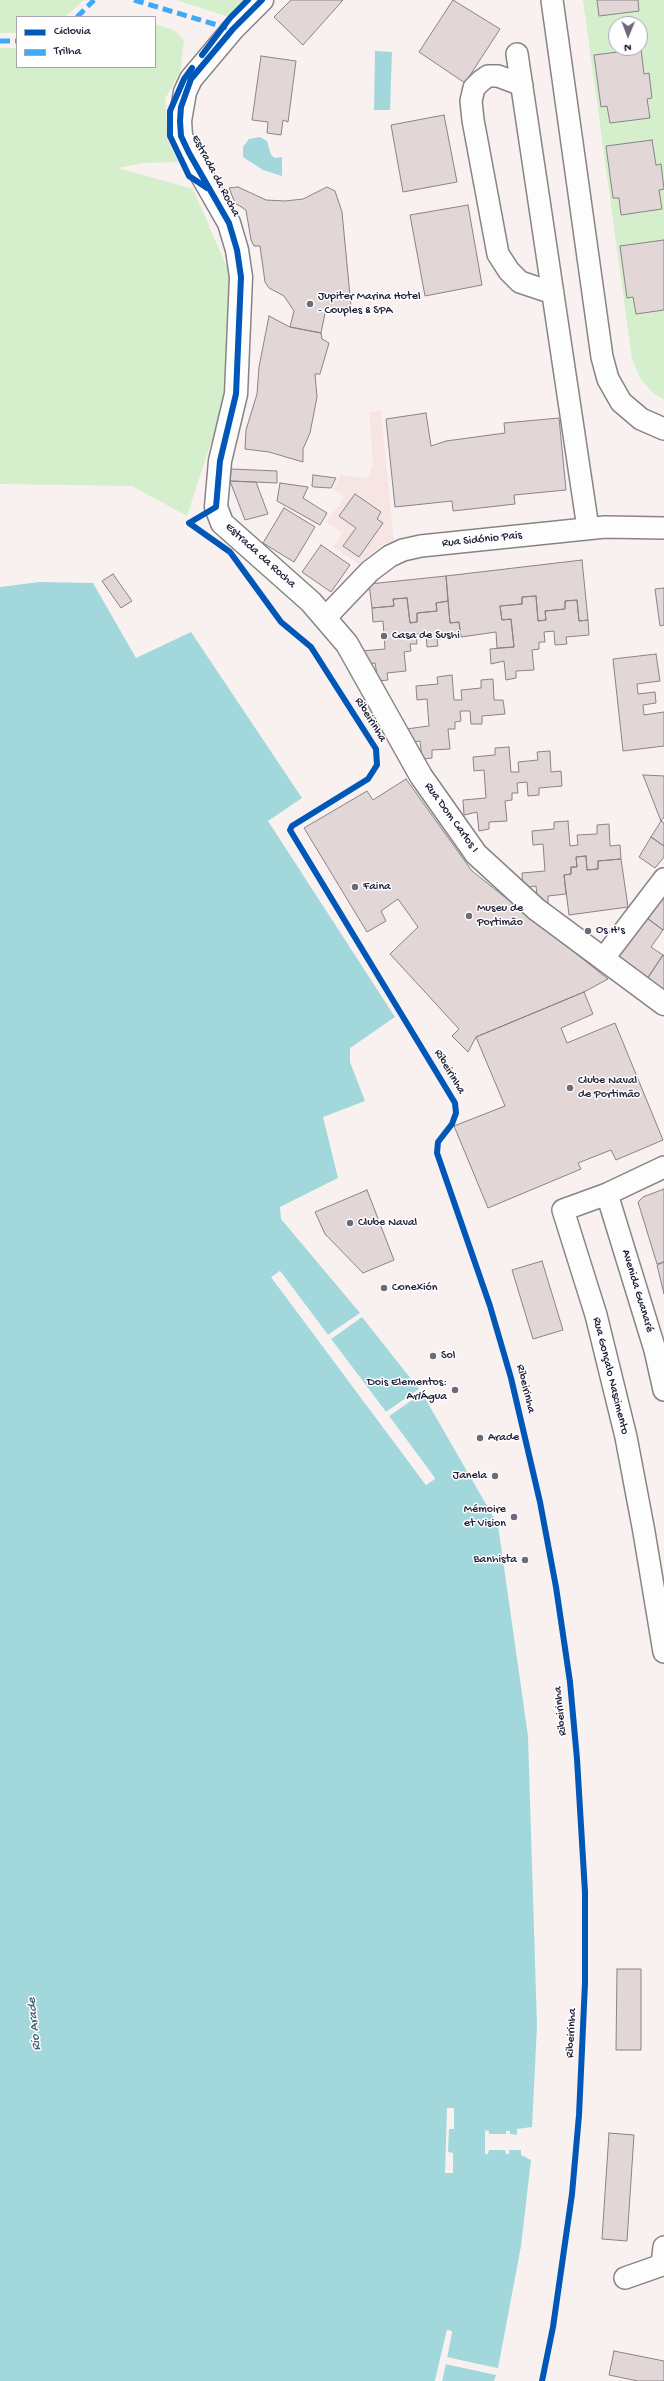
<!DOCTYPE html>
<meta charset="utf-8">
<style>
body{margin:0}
#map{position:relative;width:664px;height:2381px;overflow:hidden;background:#f9f1f0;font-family:"Gochi Hand",sans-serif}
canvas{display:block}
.legend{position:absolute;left:16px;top:16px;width:140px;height:52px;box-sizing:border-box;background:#fff;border:1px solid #a7a7b1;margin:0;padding:5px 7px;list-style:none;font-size:12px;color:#22223b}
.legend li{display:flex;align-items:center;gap:8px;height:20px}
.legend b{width:20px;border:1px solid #a7a7b1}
.north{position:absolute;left:608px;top:16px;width:40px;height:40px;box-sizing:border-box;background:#fff;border:1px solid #a7a7b1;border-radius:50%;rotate:181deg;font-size:11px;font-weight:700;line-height:16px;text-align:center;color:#22223b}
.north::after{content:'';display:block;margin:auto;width:14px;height:18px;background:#6d6a7a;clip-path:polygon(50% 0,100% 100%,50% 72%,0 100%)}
</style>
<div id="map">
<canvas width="664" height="2381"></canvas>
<ul class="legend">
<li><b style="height:5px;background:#0057b8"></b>Ciclovia</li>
<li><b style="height:5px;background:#3fa9f5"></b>Trilha</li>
</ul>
<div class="north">N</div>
</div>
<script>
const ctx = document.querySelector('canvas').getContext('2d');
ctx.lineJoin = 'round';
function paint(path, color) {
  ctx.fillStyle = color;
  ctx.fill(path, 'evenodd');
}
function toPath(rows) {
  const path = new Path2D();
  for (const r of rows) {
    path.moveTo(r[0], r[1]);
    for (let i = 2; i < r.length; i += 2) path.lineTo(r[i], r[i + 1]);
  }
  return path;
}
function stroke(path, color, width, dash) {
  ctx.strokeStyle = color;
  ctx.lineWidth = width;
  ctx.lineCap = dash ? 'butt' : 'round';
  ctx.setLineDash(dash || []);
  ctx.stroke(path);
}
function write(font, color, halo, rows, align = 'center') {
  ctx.font = font + ' "Gochi Hand",sans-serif';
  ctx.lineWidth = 3;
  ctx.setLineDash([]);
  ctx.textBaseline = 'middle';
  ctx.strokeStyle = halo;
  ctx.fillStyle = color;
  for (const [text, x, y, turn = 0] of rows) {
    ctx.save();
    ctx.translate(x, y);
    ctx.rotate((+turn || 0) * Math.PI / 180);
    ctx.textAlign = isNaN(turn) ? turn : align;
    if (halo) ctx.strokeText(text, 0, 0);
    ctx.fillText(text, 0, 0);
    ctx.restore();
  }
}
paint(toPath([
 [381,410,394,542,384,544,359,564,333,547,342,533,326,522,345,497,333,489,341,475,368,478,373,463,369,412]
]), '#f7e5e4');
paint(toPath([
 [0,0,84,0,65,17,17,17,17,33,0,33],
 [176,0,245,0,229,17],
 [583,0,664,0,664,400,653,393,640,378,632,359],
 [616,24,640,24,640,48,616,48],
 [155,24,174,30,184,40,180,72,165,99,168,140,178,162,143,163,118,168,193,189,233,281,226,396,187,516,132,486,0,484,0,48,17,48,17,67,155,67]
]), '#d5efcc');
paint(toPath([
 [375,51,392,52,390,110,374,110],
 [260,137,267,141,271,155,275,158,282,157,282,176,263,170,243,157,243,147,249,139],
 [39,582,93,583,136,658,191,632,302,798,268,821,395,1017,350,1048,350,1062,365,1101,323,1117,338,1178,280,1207,281,1219,360,1313,328,1335,280,1271,272,1278,426,1485,435,1479,389,1416,422,1393,498,1525,528,1736,537,2026,532,2127,517,2129,517,2135,510,2134,510,2131,506,2131,506,2134,489,2134,489,2131,485,2130,485,2154,488,2154,489,2150,505,2150,506,2154,509,2154,509,2150,521,2150,521,2155,531,2160,521,2246,498,2368,447,2358,452,2332,447,2330,435,2381,0,2381,0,587],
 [362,1317,419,1389,386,1412,331,1339],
 [445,2364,496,2375,494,2381,442,2381]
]), '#a2d8dc');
paint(toPath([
 [280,1271,328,1335,362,1312,361,1314,328,1337,280,1274,274,1278,426,1482,432,1478,387,1416,423,1392,389,1416,435,1478,426,1485,271,1277],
 [362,1315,364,1315,331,1339,386,1412,421,1388,386,1414,329,1340],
 [447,2108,454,2108,454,2129,449,2129,448,2152,453,2153,453,2173,445,2173],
 [447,2330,452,2331,447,2357,500,2369,446,2359,450,2333,448,2333,437,2381,435,2381],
 [445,2362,496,2373,498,2375,446,2364,442,2381,440,2381]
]), '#f9f1f0');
const building = toPath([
 [291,0,343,0,303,45,274,17,291,0],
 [453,0,500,29,465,83,419,52,453,0],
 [597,0,638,0,639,11,599,16,597,0],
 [641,49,644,74,649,73,652,98,647,99,650,118,610,123,607,106,601,107,594,55,641,49],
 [261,56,296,61,288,122,283,120,281,135,267,133,268,122,252,120,261,56],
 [444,115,457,182,403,192,391,125,444,115],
 [652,140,656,165,661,164,664,189,659,190,662,209,621,215,619,198,613,198,606,146,652,140],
 [238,187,266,200,285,201,303,199,327,187,335,191,342,212,351,306,325,313,321,333,290,327,294,311,284,296,269,288,265,282,260,246,254,246,251,240,246,210,235,203,229,188,238,187],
 [468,205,482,285,425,296,410,215,468,205],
 [664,240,664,310,636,314,633,297,627,298,620,246,664,240],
 [269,316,290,327,321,333,322,339,329,343,320,374,315,374,317,397,310,433,303,449,303,462,269,452,245,449,246,430,257,394,259,367,269,316],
 [426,413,431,446,446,441,505,433,504,423,559,418,566,490,514,495,515,504,453,511,452,501,395,507,386,419,426,413],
 [231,469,277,471,277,483,230,481,231,469],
 [313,475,336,478,331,488,314,487,312,486,313,475],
 [230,481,256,482,268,514,245,520,230,481],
 [280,483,308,487,303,498,327,513,320,525,277,501,280,483],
 [355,494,381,512,377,519,383,523,359,557,343,546,356,528,339,516,355,494],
 [284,508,315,527,294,562,263,543,284,508],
 [321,545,350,565,331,592,302,572,321,545],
 [582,560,588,620,579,621,577,600,565,601,565,609,545,611,546,620,538,621,536,596,522,597,522,604,500,606,502,620,511,619,514,647,497,648,496,632,461,637,459,622,450,623,446,576,582,560],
 [113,574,132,601,121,608,102,581,113,574],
 [446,576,448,601,436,603,437,611,417,613,417,622,410,623,407,598,393,599,394,606,372,608,369,584,446,576],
 [664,588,664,625,660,626,655,589,664,588],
 [536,596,538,621,546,620,545,611,565,609,565,601,577,600,579,621,588,620,589,635,566,637,567,644,555,645,554,631,544,632,545,642,539,642,539,649,532,650,534,670,516,671,516,678,506,680,504,661,491,664,490,649,514,647,511,619,502,620,500,606,522,604,522,597,536,596],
 [407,598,410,623,417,622,417,613,437,611,436,603,448,601,450,623,459,622,461,637,437,639,438,646,427,647,426,633,416,634,417,644,410,644,411,651,404,652,406,671,387,673,388,680,378,681,375,663,363,665,361,651,385,649,383,621,373,622,372,608,394,606,393,599,407,598],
 [656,654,660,681,637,684,638,694,655,692,656,703,643,705,644,715,664,712,664,746,623,751,613,659,656,654],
 [452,675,454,700,462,700,461,690,481,688,481,680,493,679,494,700,503,700,505,714,482,716,482,724,471,724,470,711,460,711,461,721,455,722,455,729,448,729,450,749,432,750,432,758,422,759,420,741,407,743,406,729,429,726,427,699,417,700,416,686,438,684,437,677,452,675],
 [509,747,511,772,519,772,518,762,538,760,537,752,550,751,551,772,561,771,562,786,539,788,539,795,528,796,527,782,517,783,518,793,512,793,512,800,505,801,507,821,489,822,489,829,479,831,477,812,464,815,463,800,486,798,484,770,474,771,473,757,495,755,495,748,509,747],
 [643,775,664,776,664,817,661,821,643,775],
 [406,779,472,871,608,979,584,992,476,1037,468,1052,452,1036,459,1029,390,954,418,927,398,899,381,911,386,921,367,932,304,828,367,791,373,800,406,779],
 [568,821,570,846,578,845,577,835,597,834,597,825,609,824,610,846,620,845,621,859,598,861,598,869,587,870,586,856,576,857,577,867,571,867,571,874,564,875,566,894,548,896,548,903,538,904,536,886,523,888,522,873,545,871,543,844,533,845,532,831,554,829,554,822,568,821],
 [661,821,664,823,664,846,651,837,661,821],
 [651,837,664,846,664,857,655,868,639,857,651,837],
 [586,856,587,870,598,869,598,861,621,859,628,907,569,915,564,875,571,874,571,867,577,867,576,857,586,856],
 [664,889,664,929,663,930,643,915,664,889],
 [643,915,663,930,651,947,663,955,645,982,616,955,643,915],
 [663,955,664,956,664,994,645,982,663,955],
 [584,992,593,1014,561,1028,567,1043,615,1023,663,1140,616,1160,611,1150,578,1163,581,1169,488,1208,454,1126,505,1106,476,1037,584,992],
 [664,1189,664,1262,657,1264,638,1202,643,1197,664,1189],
 [367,1190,394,1260,363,1273,325,1234,315,1212,367,1190],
 [542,1261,563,1330,533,1339,512,1270,542,1261],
 [664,1262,664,1294,657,1265,664,1262],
 [617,1969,641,1969,641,2050,616,2050,617,1969],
 [609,2133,634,2135,627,2241,602,2239,609,2133],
 [614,2351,664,2361,664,2381,638,2381,609,2375,614,2351]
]);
paint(building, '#e3d6d6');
stroke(building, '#878488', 1);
const minor = toPath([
 [552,0,602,357,608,379,621,402,641,419,664,429],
 [517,54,588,528],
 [522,85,498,76,488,76,481,81,474,88,471,101,473,120,498,254,509,271,520,282,553,293],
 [326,617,370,571,390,556,403,550,421,546,605,527,664,528],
 [603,959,664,879],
 [664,1167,607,1194,563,1210,596,1315,626,1437,644,1532,664,1652],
 [607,1194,655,1350,664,1390],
 [625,2278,662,2265,664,2247]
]);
const tertiary = toPath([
 [262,0,233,29,191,79,185,92,180,121,181,136,189,153,229,223,237,250,241,277,236,394,220,461,216,507,222,523,311,602,347,644,421,776,476,854,536,909,664,1004]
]);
stroke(minor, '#878488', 24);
stroke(tertiary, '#878488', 25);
stroke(minor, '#fefdfd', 21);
stroke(tertiary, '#fefdfd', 22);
stroke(toPath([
 [134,0,227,28],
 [77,17,94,0],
 [0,41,17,41]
]), '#3fa9f5', 5, [10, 5]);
stroke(toPath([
 [262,0,233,29,191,79,181,107,180,121,181,136,189,153,229,223,237,250,241,277,236,394,220,461,216,507,189,523,230,552,281,622,311,647,376,749,377,765,368,779,292,826,290,830,455,1103,456,1113,452,1124,438,1142,437,1153,490,1306,511,1378,540,1502,556,1587,570,1682,577,1759,585,1892,585,1983,579,2115,572,2194,553,2327,542,2381],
 [202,55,230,18,248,0],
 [192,68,184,79,170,111,170,136,189,176,207,188]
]), '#0057b8', 6);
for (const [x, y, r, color] of [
 [310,304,4,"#6d6a7a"],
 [384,636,4,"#6d6a7a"],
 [355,887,4,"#6d6a7a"],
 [469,916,4,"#6d6a7a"],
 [588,931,4,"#6d6a7a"],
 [570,1088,4,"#6d6a7a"],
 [350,1223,4,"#6d6a7a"],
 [384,1288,4,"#6d6a7a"],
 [433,1356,4,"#6d6a7a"],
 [455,1390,4,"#6d6a7a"],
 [480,1438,4,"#6d6a7a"],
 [495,1476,4,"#6d6a7a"],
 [514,1517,4,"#6d6a7a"],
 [525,1560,4,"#6d6a7a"]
]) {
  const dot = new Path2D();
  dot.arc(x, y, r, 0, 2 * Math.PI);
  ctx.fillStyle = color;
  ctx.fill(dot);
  stroke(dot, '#fff', 1.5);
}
write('12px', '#22223b', '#fff', [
 ["Estrada da Rocha",215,176,62],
 ["Rua Sidónio Pais",482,540,-6],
 ["Estrada da Rocha",260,556,42],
 ["Ribeirinha",370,720,58],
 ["Rua Dom Carlos I",451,818,54],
 ["Ribeirinha",449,1072,59],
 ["Avenida Guanaré",637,1291,73],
 ["Rua Gonçalo Nascimento",610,1376,76],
 ["Ribeirinha",525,1389,76],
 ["Ribeirinha",561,1711,-96],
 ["Ribeirinha",572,2033,-87]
]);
write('12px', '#22223b', '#fff', [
 ["Jupiter Marina Hotel",318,297],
 ["- Couples & SPA",318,311],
 ["Casa de Sushi",392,636],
 ["Faina",363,887],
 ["Museu de",477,909],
 ["Portimão",477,923],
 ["Os H's",596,931],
 ["Clube Naval",578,1081],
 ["de Portimão",578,1095],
 ["Clube Naval",358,1223],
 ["Conexión",392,1288],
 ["Sol",441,1356],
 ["Dois Elementos:",447,1383,"right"],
 ["Ar/Água",447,1397,"right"],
 ["Arade",488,1438],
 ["Janela",487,1476,"right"],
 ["Mémoire",506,1510,"right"],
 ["et Vision",506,1524,"right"],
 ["Banhista",517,1560,"right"]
], 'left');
write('italic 13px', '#425e71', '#fff', [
 ["Rio Arade",35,2024,-96]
]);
</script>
